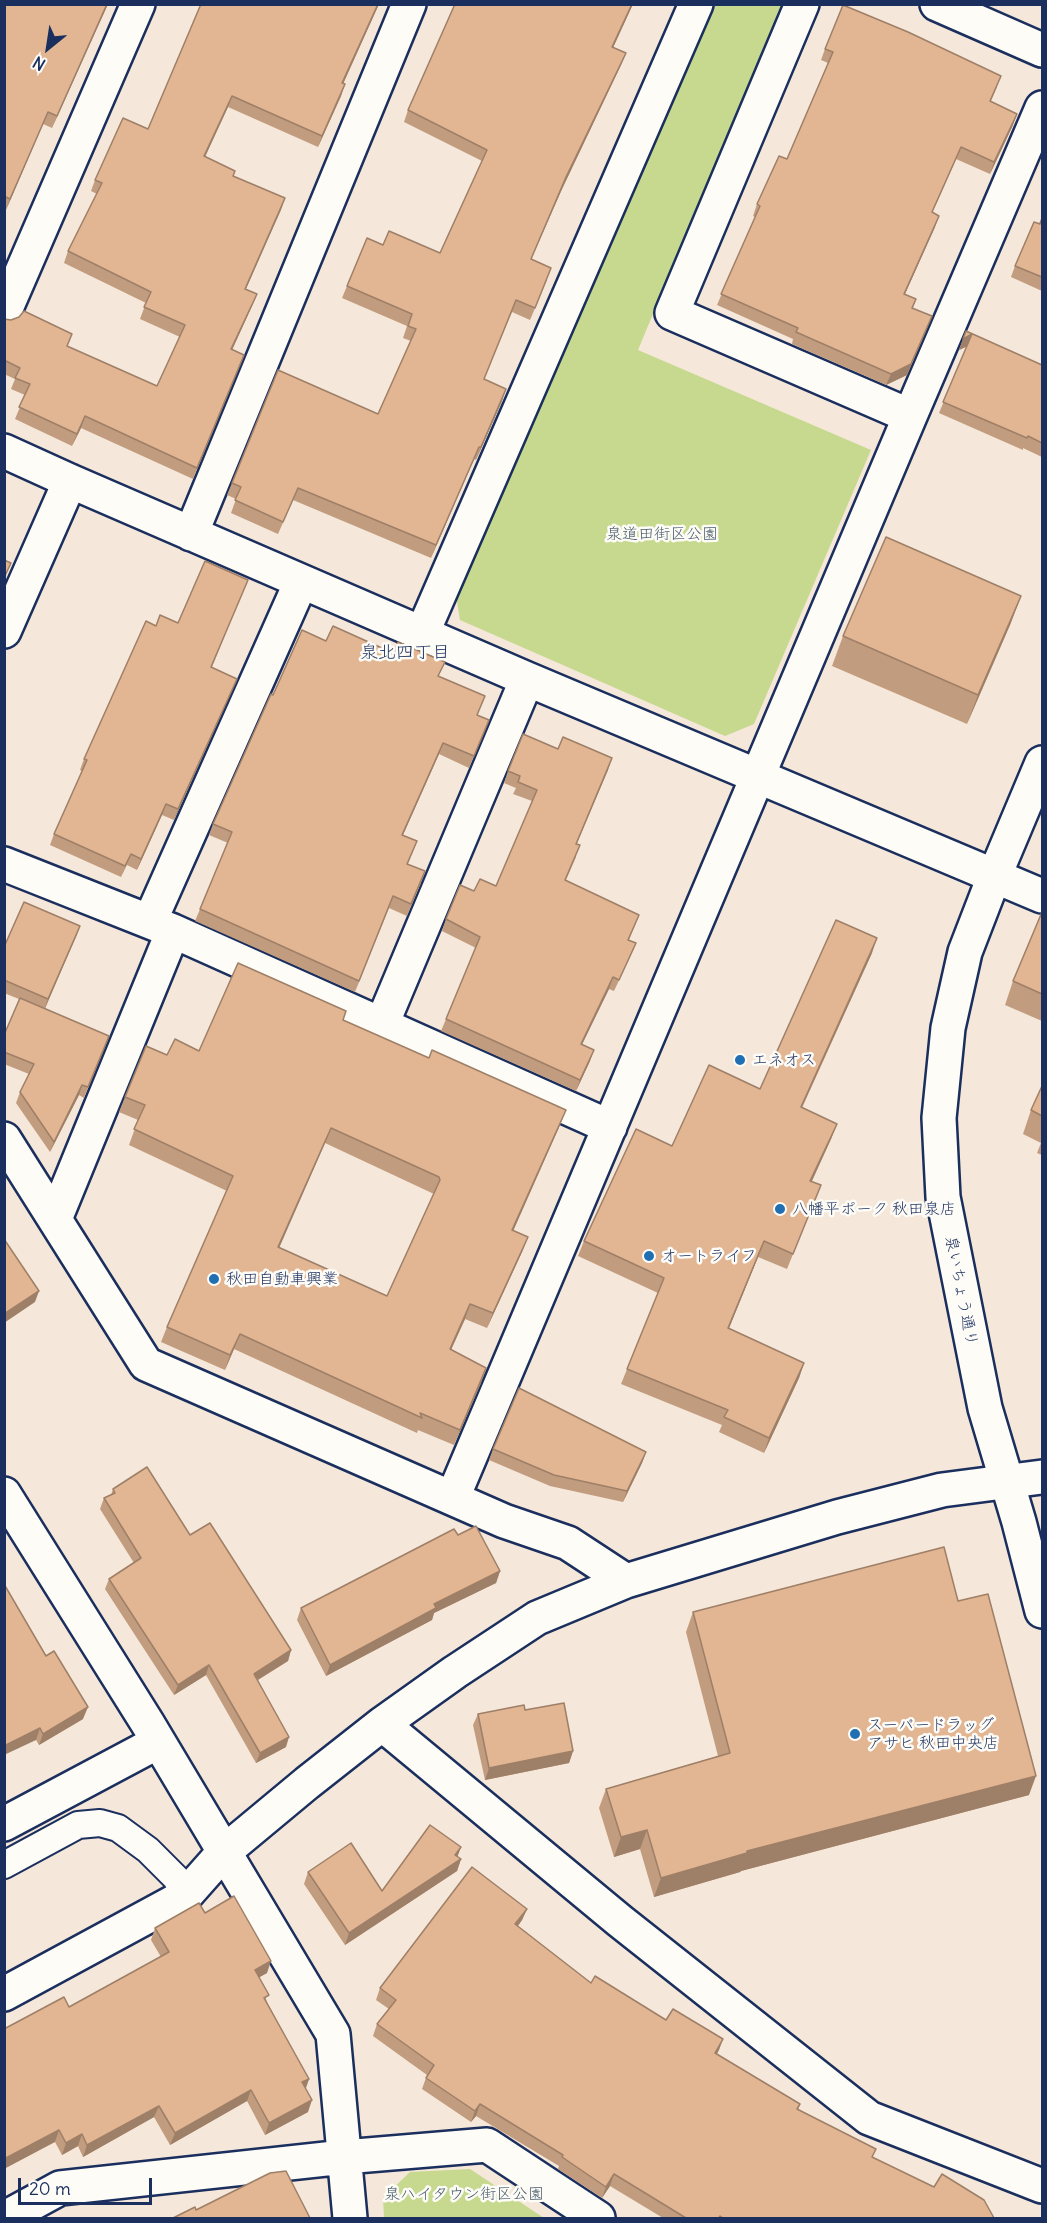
<!DOCTYPE html>
<meta charset="utf-8">
<style>
body{margin:0}
#map{position:relative;width:1047px;height:2223px;overflow:hidden;background:#f5e7d9;font-family:Delius,sans-serif}
canvas{display:block}
.frame{position:absolute;inset:0;border:6px solid #1b2f5e;pointer-events:none}
.north{position:absolute;left:18px;top:18px;width:60px;height:60px;-webkit-text-stroke:4px #fdfcf7;paint-order:stroke;rotate:210deg;font-size:16px;font-weight:700;line-height:24px;text-align:center;color:#1b2f5e}
.north::after{content:'';display:block;margin:auto;width:21px;height:27px;background:#1b2f5e;clip-path:polygon(50% 0,100% 100%,50% 72%,0 100%)}
.scale{position:absolute;left:18px;top:2178px;width:134px;height:27px;box-sizing:border-box;border:3px solid #1b2f5e;border-top:0;padding-left:8px;font-size:18px;line-height:21px;white-space:nowrap;color:#1b2f5e;-webkit-text-stroke:4px #fdfcf7;paint-order:stroke}
</style>
<div id="map">
<canvas width="1047" height="2223"></canvas>
<div class="frame"></div>
<div class="north">N</div>
<div class="scale">20 m</div>
</div>
<script>
const ctx = document.querySelector('canvas').getContext('2d');
ctx.lineJoin = 'round';
function paint(path, color) {
  ctx.fillStyle = color;
  ctx.fill(path, 'evenodd');
}
function toPath(rows) {
  const path = new Path2D();
  for (const r of rows) {
    path.moveTo(r[0], r[1]);
    for (let i = 2; i < r.length; i += 2) path.lineTo(r[i], r[i + 1]);
  }
  return path;
}
function stroke(path, color, width, dash) {
  ctx.strokeStyle = color;
  ctx.lineWidth = width;
  ctx.lineCap = dash ? 'butt' : 'round';
  ctx.setLineDash(dash || []);
  ctx.stroke(path);
}
function write(font, color, halo, rows, align = 'center') {
  ctx.font = font + ' Delius,"Klee One",sans-serif';
  ctx.lineWidth = 5;
  ctx.setLineDash([]);
  ctx.textBaseline = 'middle';
  ctx.strokeStyle = halo;
  ctx.fillStyle = color;
  for (const [text, x, y, turn = 0] of rows) {
    ctx.save();
    ctx.translate(x, y);
    ctx.rotate((+turn || 0) * Math.PI / 180);
    ctx.textAlign = isNaN(turn) ? turn : align;
    if (halo) ctx.strokeText(text, 0, 0);
    ctx.fillText(text, 0, 0);
    ctx.restore();
  }
}
paint(toPath([
 [711,5,781,5,638,350,871,450,754,724,725,736,460,620,456,595],
 [470,2169,544,2218,384,2218,383,2198,410,2172]
]), '#c6d98e');
const lane = toPath([
 [4,1865,78,1825,100,1823,118,1828,148,1850,176,1878,185,1896]
]);
const street = toPath([
 [802,4,672,313,910,416],
 [4,313,138,4],
 [4,451,70,481,527,679,1042,896],
 [191,534,409,4],
 [4,631,70,481],
 [422,634,696,4],
 [4,864,173,931,610,1127],
 [150,921,301,582],
 [382,1024,527,679],
 [4,1139,146,1364,504,1521,568,1543,626,1581,837,1517,942,1490,1042,1477],
 [55,1219,173,931],
 [4,1494,148,1724,333,2034,350,2218],
 [453,1497,910,416,1042,108],
 [382,1724,620,1921,869,2118,1042,2186],
 [4,1824,158,1742],
 [4,1994,185,1896,224,1852,307,1783,382,1724,455,1672,537,1618,626,1581],
 [5,2218,60,2188,344,2157,487,2145,598,2218]
]);
const secondary = toPath([
 [937,4,1042,50],
 [1042,763,994,877,965,952,948,1028,939,1118,943,1197,985,1408,1019,1522,1042,1611]
]);
stroke(lane, '#1b2f5e', 30);
stroke(street, '#1b2f5e', 38);
stroke(secondary, '#1b2f5e', 38);
stroke(lane, '#fdfcf7', 26);
stroke(street, '#fdfcf7', 33);
stroke(secondary, '#fdfcf7', 33);
paint(toPath([
 [4,4,108,4,52,128,43,124,6,210,4,210],
 [201,4,379,4,343,84,341,96,318,147,228,107,205,156,233,176,285,198,246,289,257,294,252,306,232,350,244,355,193,479,81,428,72,446,15,419,25,395,11,389,15,379,4,374,4,319,157,386,180,337,140,319,146,303,64,263,68,251,97,194,91,191,95,180,148,129],
 [455,4,633,4,613,47,626,53,621,65,562,189,531,259,547,280,530,320,512,312,484,379,502,401,476,460,474,459,431,558,293,500,278,534,231,513,236,499,227,495,232,483,378,414,411,341,403,338,407,326,342,298,347,286,383,245,440,253,482,161,404,122,408,110],
 [825,49,997,87,991,101,1013,125,990,174,956,159,932,213,935,227,905,294,916,299,913,308,927,328,907,375,886,385,792,344,793,339,717,305,755,217,753,216,757,204,787,159,828,63,821,60],
 [1042,218,1042,291,1011,277,1015,266],
 [966,331,1042,365,1042,457,1023,448,1023,450,939,413,967,346,959,350],
 [243,591,212,667,232,690,174,820,162,815,137,870,127,865,121,877,50,845,54,834,82,771,80,770,84,759,156,626,178,623],
 [1021,596,1010,625,967,724,832,666,843,636],
 [326,641,439,677,477,715,489,720,469,768,439,754,403,835,417,841,408,864,421,883,407,916,389,908,355,992,195,921,228,843,209,835,213,824,273,695],
 [608,770,576,844,576,857,566,880,639,915,629,940,636,943,631,955,614,991,609,989,582,1044,590,1061,576,1091,441,1031,476,948,442,931,446,919,474,891,496,886,532,801,513,794,516,788,504,783,508,771],
 [1042,912,1042,1021,1005,1005,1013,981],
 [80,926,45,1009,109,1036,84,1098,79,1095,50,1152,16,1103,20,1092,29,1074,4,1064,4,1035,19,999,4,993,4,947],
 [872,953,802,1108,837,1124,831,1139,812,1181,815,1200,787,1269,758,1257,729,1328,804,1363,799,1378,764,1453,719,1432,722,1425,621,1384,658,1293,578,1256,584,1241,672,1146,760,1089],
 [343,1020,560,1125,513,1230,528,1237,522,1252,487,1328,465,1319,451,1350,481,1383,454,1445,418,1430,417,1433,234,1349,225,1370,161,1342,167,1327,227,1191,129,1145,138,1120,119,1112,125,1097,167,1055,199,1051],
 [325,1143,434,1194,387,1296,279,1247],
 [1042,1086,1042,1155,1037,1153,1041,1143,1023,1134,1031,1110],
 [493,1449,646,1452,642,1463,623,1502,550,1486,489,1460],
 [113,1489,190,1535,291,1650,288,1661,258,1680,286,1747,256,1763,206,1675,174,1695,105,1589,109,1579,134,1563,100,1509,104,1498,111,1495],
 [458,1535,500,1571,496,1583,434,1613,432,1620,326,1676,297,1620,301,1608],
 [4,1584,83,1719,39,1745,36,1740],
 [958,1601,1029,1795,741,1871,740,1872,654,1897,640,1849,614,1857,599,1808,606,1789,718,1756,686,1632,693,1612],
 [525,1710,573,1751,569,1763,485,1780,473,1725,478,1714],
 [461,1847,457,1856,461,1859,457,1871,345,1945,304,1884,308,1872,382,1891],
 [527,1909,522,1920,518,1926,591,1983,666,2020,723,2039,717,2054,800,2104,798,2110,873,2158,994,2218,663,2218,610,2186,602,2198,558,2169,559,2166,476,2116,471,2122,422,2089,427,2075,373,2036,377,2024,389,2009,376,2000,380,1988],
 [205,1913,267,1973,259,1977,267,2002,309,2079,306,2088,308,2112,265,2135,247,2101,170,2145,154,2117,83,2157,78,2146,62,2155,55,2142,69,2007,161,1957,151,1940,155,1928]
]), '#c29c7e');
paint(toPath([
 [107,4,108,4,52,128,57,116],
 [378,4,379,4,338,95,342,83],
 [632,4,633,4,608,59,612,47],
 [626,53,621,65,562,189,526,271,566,177],
 [345,84,341,96,318,147,322,136],
 [232,96,228,107,200,168,204,156],
 [48,112,43,124,6,210,10,199],
 [1017,114,1013,125,990,174,994,162],
 [961,147,956,159,927,224,932,212],
 [285,198,281,210,241,300,245,289],
 [939,216,935,227,900,305,904,294],
 [257,294,252,306,227,361,231,349],
 [932,316,907,375,886,385,891,374],
 [972,334,968,346,959,350,963,339],
 [506,389,502,401,476,460,481,447],
 [85,416,81,428,72,446,77,434],
 [479,447,474,459,431,558,436,545],
 [1021,596,1010,625,967,724,978,695],
 [237,679,232,690,174,820,178,809],
 [443,743,439,754,398,846,402,835],
 [612,758,608,770,572,855,576,844],
 [166,804,162,815,137,870,141,859],
 [80,926,76,937,44,1010,48,999],
 [877,938,872,953,795,1122,801,1107],
 [613,977,609,989,577,1055,581,1044],
 [594,1050,590,1061,576,1091,580,1080],
 [82,1085,79,1095,50,1152,54,1142],
 [566,1110,560,1125,507,1245,512,1230],
 [837,1124,831,1139,805,1196,810,1181],
 [331,1128,325,1143,273,1262,278,1247],
 [528,1237,522,1252,487,1328,493,1313],
 [764,1241,758,1257,723,1343,728,1328],
 [39,1291,35,1302,4,1323,4,1314],
 [470,1304,465,1319,444,1365,450,1349],
 [240,1334,234,1349,225,1370,230,1355],
 [804,1363,799,1378,764,1453,769,1438],
 [486,1368,481,1383,454,1445,460,1430],
 [646,1452,642,1463,623,1502,627,1491],
 [500,1571,496,1583,434,1613,432,1620,326,1676,330,1665,434,1604],
 [291,1650,288,1661,251,1684,254,1674],
 [209,1665,206,1675,174,1695,178,1685],
 [88,1707,83,1719,39,1745,43,1734],
 [40,1728,36,1740,4,1755,4,1746],
 [289,1737,286,1747,256,1763,260,1753],
 [573,1751,569,1763,485,1780,489,1768],
 [1036,1776,1029,1795,741,1871,740,1872,654,1897,661,1878,747,1851],
 [647,1830,640,1849,614,1857,621,1837],
 [461,1847,457,1858,461,1859,457,1871,345,1945,349,1933,455,1855],
 [527,1909,522,1920,511,1935,515,1924],
 [271,1961,267,1973,251,1982,255,1970],
 [723,2039,719,2050,711,2064,715,2053],
 [309,2079,305,2090,302,2082],
 [251,2090,247,2101,170,2145,175,2133],
 [312,2100,308,2112,265,2135,269,2123],
 [480,2104,476,2116,471,2122,475,2111],
 [159,2106,154,2117,83,2157,87,2145],
 [59,2130,55,2142,4,2169,4,2159],
 [82,2134,78,2146,62,2155,66,2143],
 [614,2174,610,2186,602,2198,606,2187]
]), '#9e7f67');
const building = toPath([
 [4,4,107,4,57,116,48,112,10,199,4,196,4,4],
 [201,4,378,4,342,83,345,84,322,136,232,96,204,156,235,171,233,176,285,198,245,289,257,294,231,349,244,355,197,468,85,416,77,434,19,407,30,384,15,378,20,368,4,360,4,319,11,320,19,317,24,311,72,334,67,346,157,386,185,325,144,307,151,292,68,251,102,183,95,180,123,118,148,129,201,4],
 [455,4,632,4,612,47,626,53,566,177,531,259,551,268,535,308,516,300,484,379,506,389,481,447,479,447,436,545,298,488,283,522,235,500,241,487,232,483,278,370,378,414,416,329,408,326,412,314,347,286,367,238,383,245,389,231,440,253,487,150,408,110,455,4],
 [843,5,908,32,1001,76,990,101,1017,114,994,162,961,147,932,212,939,216,904,294,916,299,912,308,932,316,911,364,891,374,796,332,798,328,721,294,760,206,757,204,779,156,787,159,833,52,825,49,843,5],
 [1042,218,1042,277,1015,266,1034,222,1040,224,1042,218],
 [966,331,1042,365,1042,443,1028,436,1027,438,943,402,972,334,963,339,966,331],
 [886,537,1021,596,978,695,843,636,886,537],
 [4,560,11,563,4,578,4,560],
 [205,561,248,580,211,667,237,679,178,809,166,804,141,859,131,854,125,866,54,834,87,760,84,759,146,621,156,626,160,615,178,623,205,561],
 [333,626,393,653,398,642,445,662,438,676,485,696,477,715,489,720,474,756,443,743,402,835,417,841,407,864,425,871,411,904,393,896,359,981,200,909,232,832,213,824,271,694,273,695,302,630,326,641,333,626],
 [523,734,558,749,563,737,612,758,576,844,580,845,565,880,639,915,628,940,636,943,619,980,613,977,581,1044,594,1050,580,1080,446,1019,480,937,446,919,460,885,474,891,480,879,496,886,537,790,518,782,520,776,508,771,523,734],
 [24,902,80,926,48,999,4,980,4,947,24,902],
 [1042,912,1042,994,1013,981,1042,912],
 [836,920,877,938,801,1107,837,1124,810,1181,821,1185,793,1254,764,1241,728,1328,804,1363,769,1438,724,1417,728,1410,627,1369,664,1278,584,1241,636,1129,672,1146,709,1065,760,1089,836,920],
 [238,963,346,1011,343,1020,429,1058,432,1050,566,1110,512,1230,528,1237,493,1313,470,1304,450,1349,486,1368,460,1430,420,1413,422,1418,240,1334,230,1355,167,1327,233,1176,134,1129,145,1105,125,1097,146,1046,167,1055,175,1039,199,1051,238,963],
 [331,1128,439,1177,440,1180,387,1296,278,1247,331,1128],
 [20,998,109,1036,88,1087,82,1085,54,1142,20,1092,34,1064,4,1052,4,1035,20,998],
 [1042,1086,1042,1116,1031,1110,1042,1086],
 [4,1239,39,1291,4,1314,4,1239],
 [519,1388,646,1452,627,1491,554,1475,493,1449,519,1388],
 [147,1467,190,1535,210,1523,291,1650,254,1674,289,1737,260,1753,209,1665,178,1685,109,1579,141,1558,104,1498,115,1493,113,1489,147,1467],
 [476,1526,500,1571,434,1604,436,1608,330,1665,301,1608,454,1529,458,1535,476,1526],
 [944,1547,958,1601,988,1594,1036,1776,747,1851,747,1853,661,1878,647,1830,621,1837,606,1789,730,1753,693,1612,944,1547],
 [4,1584,46,1656,54,1651,88,1707,43,1734,40,1728,4,1746,4,1584],
 [564,1703,573,1751,489,1768,478,1714,524,1705,525,1710,564,1703],
 [430,1825,461,1847,455,1855,461,1859,349,1933,308,1872,351,1843,382,1891,430,1825],
 [472,1867,527,1909,515,1924,591,1983,595,1976,666,2020,673,2009,723,2039,715,2053,800,2104,797,2109,876,2149,872,2157,934,2187,942,2174,984,2200,994,2218,723,2218,720,2216,719,2218,686,2218,614,2174,606,2187,562,2157,563,2155,480,2104,475,2111,426,2078,434,2065,377,2024,396,2000,380,1988,472,1867],
 [234,1896,271,1961,255,1970,269,1995,264,1998,309,2079,302,2082,312,2100,269,2123,251,2090,175,2133,159,2106,87,2145,82,2134,66,2143,59,2130,4,2159,4,2029,64,1997,69,2007,169,1952,155,1928,199,1903,205,1913,234,1896],
 [286,2171,310,2218,173,2218,195,2207,196,2210,270,2173,286,2171]
]);
paint(building, '#e2b593');
stroke(building, '#9e7f67', 1.5);
for (const [x, y, r, color] of [
 [740,1060,6,"#1f6fb2"],
 [780,1209,6,"#1f6fb2"],
 [649,1256,6,"#1f6fb2"],
 [214,1279,6,"#1f6fb2"],
 [855,1734,6,"#1f6fb2"]
]) {
  const dot = new Path2D();
  dot.arc(x, y, r, 0, 2 * Math.PI);
  ctx.fillStyle = color;
  ctx.fill(dot);
  stroke(dot, '#fdfcf7', 2);
}
write('16px', '#465a6a', '#fdfcf7', [
 ["泉道田街区公園",662,534],
 ["泉ハイタウン街区公園",464,2194]
]);
write('16px', '#1b2f5e', '#fdfcf7', [
 ["エネオス",752,1060],
 ["八幡平ポーク 秋田泉店",792,1209],
 ["オートライフ",661,1256],
 ["秋田自動車興業",226,1279],
 ["スーパードラッグ",867,1725],
 ["アサヒ 秋田中央店",867,1743]
], 'left');
write('16px', '#1b2f5e', '#fdfcf7', [
 ["泉いちょう通り",961,1291,79]
]);
write('18px', '#1b2f5e', '#fdfcf7', [
 ["泉北四丁目",405,653]
]);
</script>
